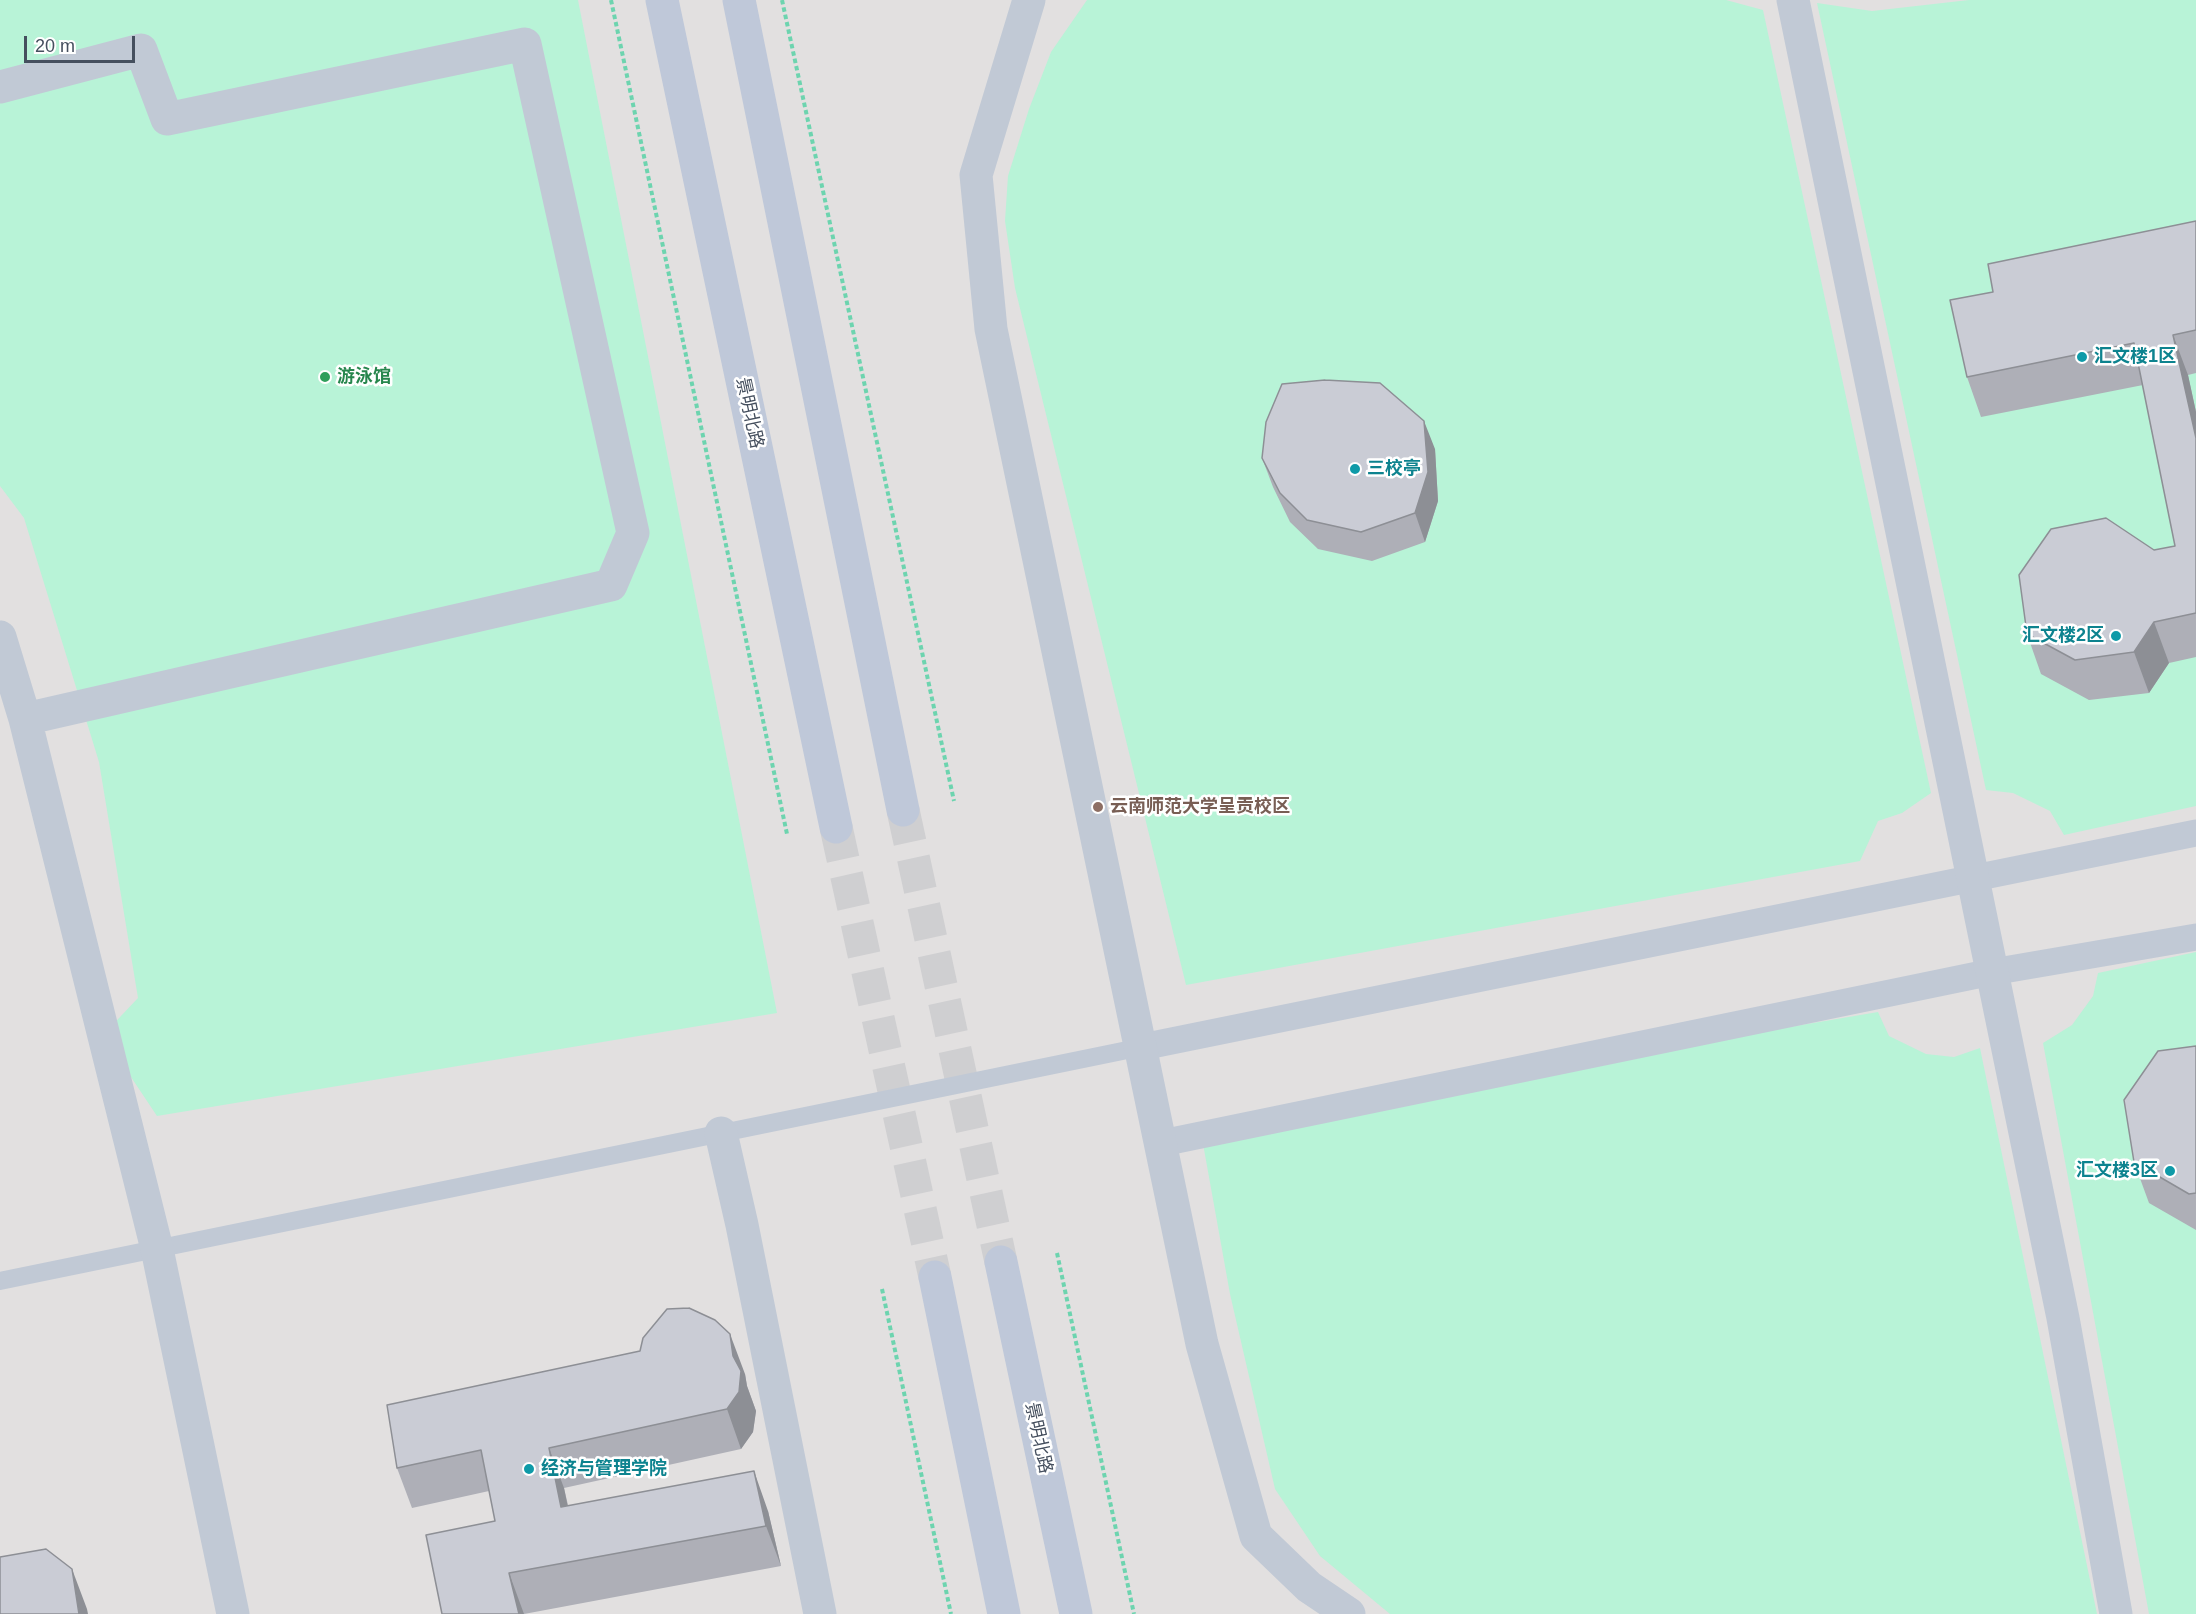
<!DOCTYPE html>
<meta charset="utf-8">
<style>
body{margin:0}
#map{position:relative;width:2196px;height:1614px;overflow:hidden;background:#f1efee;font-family:Helvetica,sans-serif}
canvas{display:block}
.scale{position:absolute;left:24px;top:36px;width:111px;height:27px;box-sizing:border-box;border:3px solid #454f5e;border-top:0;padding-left:8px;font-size:18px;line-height:21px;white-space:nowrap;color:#454f5e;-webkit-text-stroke:4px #fff;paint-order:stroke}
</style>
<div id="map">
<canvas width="2196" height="1614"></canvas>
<div class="scale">20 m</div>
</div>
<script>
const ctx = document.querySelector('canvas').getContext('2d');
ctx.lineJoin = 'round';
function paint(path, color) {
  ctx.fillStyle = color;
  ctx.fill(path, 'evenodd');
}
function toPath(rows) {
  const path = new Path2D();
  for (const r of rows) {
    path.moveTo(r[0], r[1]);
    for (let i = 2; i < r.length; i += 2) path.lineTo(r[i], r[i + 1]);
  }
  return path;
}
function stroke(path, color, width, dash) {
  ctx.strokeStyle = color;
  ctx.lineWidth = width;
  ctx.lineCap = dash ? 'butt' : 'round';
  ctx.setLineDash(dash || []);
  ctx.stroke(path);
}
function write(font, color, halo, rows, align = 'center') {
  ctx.font = font + ' Helvetica,"Noto Sans SC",sans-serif';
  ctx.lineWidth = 5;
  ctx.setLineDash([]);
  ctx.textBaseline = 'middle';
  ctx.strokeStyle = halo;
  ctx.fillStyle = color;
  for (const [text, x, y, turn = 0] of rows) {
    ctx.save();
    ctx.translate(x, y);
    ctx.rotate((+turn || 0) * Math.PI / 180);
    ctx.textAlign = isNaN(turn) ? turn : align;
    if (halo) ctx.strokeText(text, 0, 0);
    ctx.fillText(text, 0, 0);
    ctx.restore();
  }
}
paint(toPath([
 [0,0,2196,0,2196,1614,0,1614]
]), '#e2e0e0');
paint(toPath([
 [0,0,578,0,777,1013,157,1116,103,1035,138,998,99,762,24,518,0,486],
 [1087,0,1726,0,1763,10,1931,793,1902,813,1878,821,1860,861,1186,985,1015,288,1005,221,1008,176,1029,109,1051,52],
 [1969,0,2196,0,2196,806,2064,835,2050,811,2013,793,1986,790,1817,3,1872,11],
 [2196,952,2196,1614,2149,1614,2043,1043,2072,1025,2093,996,2098,973],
 [1878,1012,1889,1036,1926,1054,1954,1057,1980,1048,2097,1614,1390,1614,1320,1556,1275,1489,1230,1294,1200,1127]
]), '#b8f3d7');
stroke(toPath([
 [903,810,1001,1262],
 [836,827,935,1277]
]), '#cfcfd1', 33, [33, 16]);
stroke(toPath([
 [611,0,787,834],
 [782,0,954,801],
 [1057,1253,1134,1614],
 [882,1289,951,1614]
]), '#6dd4af', 4, [4.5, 3]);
stroke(toPath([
 [0,1281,1142,1047]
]), '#c1c9d5', 18);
stroke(toPath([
 [1142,1047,2196,833],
 [1162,1143,1992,972,2196,937]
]), '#c1c9d5', 27);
stroke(toPath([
 [1029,0,976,175,991,329,1202,1344,1256,1536,1309,1587,1349,1614],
 [1793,0,2063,1318,2116,1614],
 [0,87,141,50,167,119,525,44,633,533,611,585,25,719],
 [0,637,25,719,157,1249,233,1614],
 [721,1133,742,1225,820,1614]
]), '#c1c9d5', 33);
stroke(toPath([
 [662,0,836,827],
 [739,0,903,810],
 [1001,1262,1076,1614],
 [935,1277,1004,1614]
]), '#bfc8d9', 33);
paint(toPath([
 [2196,221,2196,373,2188,375,2196,412,2196,657,2169,663,2149,693,2089,700,2041,674,2027,634,2154,550,2175,546,2143,385,1981,417,1967,377,1993,292],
 [1435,449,1438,501,1425,542,1372,561,1318,549,1290,522,1273,487,1262,458],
 [2196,1046,2196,1230,2149,1203,2134,1162],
 [745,1374,747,1386,756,1411,753,1432,741,1449,564,1488,568,1505,768,1511,781,1566,524,1614,442,1614,495,1521,489,1491,412,1508,397,1468]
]), '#aeafb7');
paint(toPath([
 [2173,335,2188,375,2196,412,2196,438],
 [1424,421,1435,449,1438,501,1425,542,1415,513],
 [2154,622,2169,663,2149,693,2134,652],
 [730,1334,745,1374,747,1386,756,1411,753,1432,741,1449,727,1409],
 [549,1448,564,1488,576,1547,561,1507],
 [754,1471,768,1511,781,1566,766,1526],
 [72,1569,87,1609,88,1614,79,1614],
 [509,1573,524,1614,519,1614]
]), '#8d8f95');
const building = toPath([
 [2196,221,2196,330,2173,335,2196,438,2196,613,2154,622,2134,652,2075,660,2027,634,2019,575,2051,529,2106,518,2154,550,2175,546,2134,343,1967,377,1950,300,1993,292,1988,264,2196,221],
 [1325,380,1380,383,1424,421,1428,472,1415,513,1361,532,1307,520,1280,493,1262,458,1266,422,1282,384,1325,380],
 [2196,1046,2196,1193,2189,1194,2134,1162,2124,1100,2158,1051,2196,1046],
 [689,1308,715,1320,730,1334,733,1356,741,1371,739,1392,727,1409,549,1448,561,1507,754,1471,766,1526,509,1573,519,1614,442,1614,426,1535,495,1521,481,1450,397,1468,387,1405,640,1351,643,1338,667,1309,689,1308],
 [46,1549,72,1569,79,1614,0,1614,0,1557,46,1549]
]);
paint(building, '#caccd5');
stroke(building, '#8d8f95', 1.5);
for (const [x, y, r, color] of [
 [2082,357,6,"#0f9aa8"],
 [325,377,6,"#2e9e5b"],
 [1355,469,6,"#0f9aa8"],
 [2116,636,6,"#0f9aa8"],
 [1098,807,6,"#8d6e63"],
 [2170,1171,6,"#0f9aa8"],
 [529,1469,6,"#0f9aa8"]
]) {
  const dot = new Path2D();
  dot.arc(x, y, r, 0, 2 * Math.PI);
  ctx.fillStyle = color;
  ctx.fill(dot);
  stroke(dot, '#fff', 2);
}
write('bold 18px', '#0d838f', '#fff', [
 ["汇文楼1区",2094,357],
 ["三校亭",1367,469],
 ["汇文楼2区",2104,636,"right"],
 ["汇文楼3区",2158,1171,"right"],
 ["经济与管理学院",541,1469]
], 'left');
write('bold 18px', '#27864d', '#fff', [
 ["游泳馆",337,377]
], 'left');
write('18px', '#454f5e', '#fff', [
 ["景明北路",749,413,78],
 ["景明北路",1038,1438,78]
]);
write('bold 18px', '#785e54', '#fff', [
 ["云南师范大学呈贡校区",1110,807]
], 'left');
</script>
